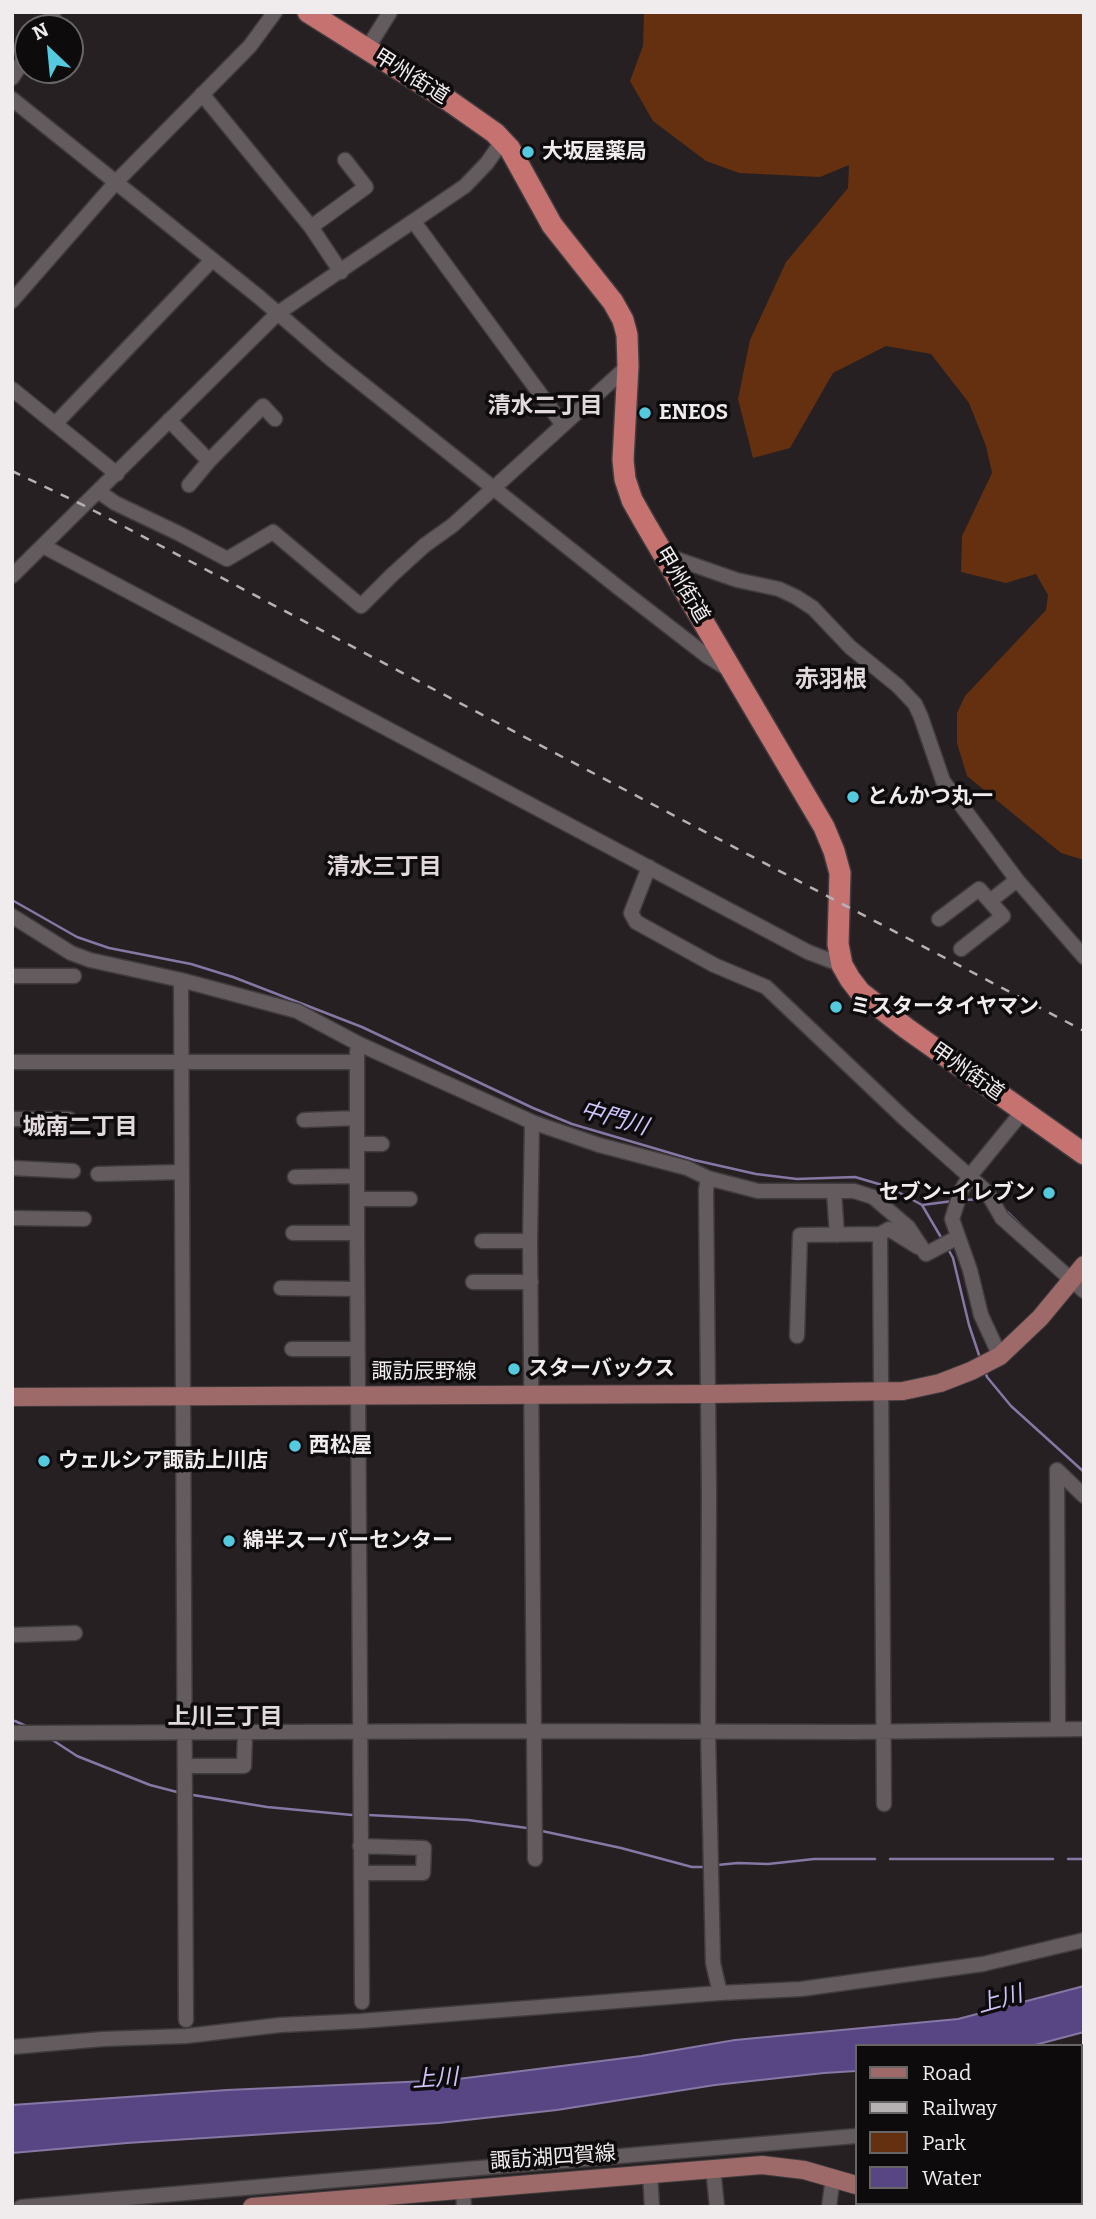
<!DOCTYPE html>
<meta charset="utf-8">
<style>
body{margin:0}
#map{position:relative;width:1096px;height:2219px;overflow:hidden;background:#262022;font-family:Bitter,serif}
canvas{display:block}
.frame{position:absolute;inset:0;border:14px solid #f0ebed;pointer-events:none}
.legend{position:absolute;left:855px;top:2044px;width:228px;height:161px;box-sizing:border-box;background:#0d0b0c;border:2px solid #686566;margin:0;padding:9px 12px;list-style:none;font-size:21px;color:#f0ebed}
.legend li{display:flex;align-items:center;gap:14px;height:35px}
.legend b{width:35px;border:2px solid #686566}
.north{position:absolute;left:14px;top:14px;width:70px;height:70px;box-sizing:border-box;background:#0d0b0c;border:2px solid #686566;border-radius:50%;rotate:334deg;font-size:19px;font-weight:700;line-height:28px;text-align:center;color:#f0ebed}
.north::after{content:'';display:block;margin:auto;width:24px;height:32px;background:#55cadf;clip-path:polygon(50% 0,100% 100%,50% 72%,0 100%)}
</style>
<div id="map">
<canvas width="1096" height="2219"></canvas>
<div class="frame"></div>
<ul class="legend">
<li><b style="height:9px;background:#9e6969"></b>Road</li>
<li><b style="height:9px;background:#b6b1b3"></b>Railway</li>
<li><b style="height:19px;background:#64300f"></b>Park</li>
<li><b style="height:19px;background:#584584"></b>Water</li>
</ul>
<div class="north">N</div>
</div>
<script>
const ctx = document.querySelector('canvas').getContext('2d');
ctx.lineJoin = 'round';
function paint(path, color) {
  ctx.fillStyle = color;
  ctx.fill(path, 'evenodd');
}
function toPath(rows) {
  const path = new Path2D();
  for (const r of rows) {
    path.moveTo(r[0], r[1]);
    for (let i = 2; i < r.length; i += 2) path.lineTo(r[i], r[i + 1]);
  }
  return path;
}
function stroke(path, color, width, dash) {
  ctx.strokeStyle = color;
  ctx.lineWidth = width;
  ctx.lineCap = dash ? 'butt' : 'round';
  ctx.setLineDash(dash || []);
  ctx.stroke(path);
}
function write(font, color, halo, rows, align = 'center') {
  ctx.font = font + ' Bitter,"Noto Sans JP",serif';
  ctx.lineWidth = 7;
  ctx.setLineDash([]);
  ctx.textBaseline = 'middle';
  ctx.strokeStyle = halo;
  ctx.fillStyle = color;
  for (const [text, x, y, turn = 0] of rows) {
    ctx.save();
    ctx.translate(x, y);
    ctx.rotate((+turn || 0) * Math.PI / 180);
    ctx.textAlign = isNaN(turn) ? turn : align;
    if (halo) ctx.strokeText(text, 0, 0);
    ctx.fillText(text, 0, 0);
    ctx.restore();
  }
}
paint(toPath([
 [644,12,1084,12,1084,860,1061,853,967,776,957,743,957,713,965,696,1046,610,1048,595,1036,574,1006,583,961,572,962,536,992,473,986,446,969,403,931,354,886,346,833,373,790,448,753,458,738,399,750,340,786,262,848,188,849,165,820,177,739,173,706,161,653,121,630,81,643,46]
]), '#64300f');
const water = toPath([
 [1084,1986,1084,2032,1031,2046,856,2046,856,2071,824,2073,715,2085,557,2110,439,2123,127,2143,12,2153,12,2105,227,2090,450,2080,641,2056,735,2040,958,2019,1084,1986]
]);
paint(water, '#584584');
stroke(water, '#8677a4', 2);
stroke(toPath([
 [12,900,77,937,109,948,191,964,233,977,362,1027,533,1108,572,1124,694,1160,756,1174,797,1179,855,1177,889,1187,922,1205,942,1239],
 [963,1200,984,1199],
 [922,1205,953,1201],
 [1003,1208,1028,1232],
 [947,1247,953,1258,969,1325,980,1358],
 [985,1371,987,1377,1011,1406,1084,1472],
 [15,1721,26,1726],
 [51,1739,77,1756,150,1785,177,1792],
 [193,1795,267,1807,352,1815],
 [368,1815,468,1820,527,1828],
 [542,1831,621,1848,692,1867,703,1867],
 [890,1859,1053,1859],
 [1068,1859,1084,1859],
 [717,1865,738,1863,768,1864,814,1859,875,1859]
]), '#8677a4', 2.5);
const minor = toPath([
 [44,28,54,12],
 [367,49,390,12],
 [12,78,28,53],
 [202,94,311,227,341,272],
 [12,99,259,297,331,359,619,588,707,656,728,669],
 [414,222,563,425],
 [311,227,366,187,345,160],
 [12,301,116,182,250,46,275,12],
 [12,389,117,474],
 [169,420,209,461],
 [55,424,212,260],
 [189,485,209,461,263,406,275,419],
 [98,491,115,503,180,534,227,559,273,532,361,606,392,575,425,545,453,525,628,366],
 [43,546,808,952,842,965],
 [665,555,737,580,779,589,796,597,813,608,850,647,898,686,915,704,921,717,943,781,1017,880,1084,957],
 [12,576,278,313,465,186,487,163,503,140],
 [649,867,631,913,636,922,714,965,766,987,905,1119,987,1192,1002,1218,1084,1291],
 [990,901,1017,880],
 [12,916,71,953,90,960,181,980,297,1011,359,1044,532,1122,599,1145,687,1168,708,1178,758,1191,854,1191,873,1197,908,1227,926,1254,958,1237],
 [939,919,979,889,1003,916,961,949],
 [12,976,74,976],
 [181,980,186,2020],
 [359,1044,357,1052,357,1233,362,2002],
 [12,1062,357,1062],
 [12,1119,69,1119],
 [304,1120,357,1118],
 [532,1122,530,1241,535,1859],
 [357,1144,382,1144],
 [12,1168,73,1171],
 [98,1174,182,1172],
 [295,1177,357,1176],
 [708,1178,706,1190,709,1494,708,1731,713,1963,720,1993],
 [834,1192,837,1235],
 [357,1199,410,1199],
 [12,1218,84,1219],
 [293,1233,357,1233],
 [880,1234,884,1804],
 [482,1241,530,1241],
 [473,1282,531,1282],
 [281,1288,357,1289],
 [797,1336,800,1235,880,1234,889,1229,918,1247],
 [292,1349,357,1349],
 [1000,1356,981,1315,970,1270,952,1219,961,1191,969,1177,1023,1111],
 [1057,1470,1058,1729],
 [1057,1470,1084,1496],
 [12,1635,75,1633],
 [12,1733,533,1731,856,1732,1084,1729],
 [185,1766,244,1766,245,1733],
 [360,1846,424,1848,423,1873,361,1873],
 [12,2047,103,2039,186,2036,280,2025,361,2021,720,1993,801,1989,983,1964,1084,1940],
 [1080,2097,1084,2097],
 [713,2168,717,2207],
 [650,2174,652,2207],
 [463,2188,464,2207],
 [21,2207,856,2136],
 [829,2207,833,2177]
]);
const major = toPath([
 [12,1397,707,1394,903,1391,940,1383,971,1371,1000,1356,1040,1318,1084,1265],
 [896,2203,902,2207],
 [252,2207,762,2165,804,2170,856,2185]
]);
const highway = toPath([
 [308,12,448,100,495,133,510,149,552,225,613,302,623,320,627,335,628,366,623,460,625,479,632,500,645,523,824,827,834,851,840,873,838,944,842,965,850,979,860,992,906,1028,1084,1154]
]);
stroke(minor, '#403c3e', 17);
stroke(major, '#403c3e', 20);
stroke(highway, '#403c3e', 24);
stroke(minor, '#635b5e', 14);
stroke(major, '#9e6969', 18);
stroke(highway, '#c67271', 21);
stroke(toPath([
 [12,471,83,505,1084,1031]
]), '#b6b1b3', 2.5, [9, 9]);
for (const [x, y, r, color] of [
 [528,152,7,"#55cadf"],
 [645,413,7,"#55cadf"],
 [853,797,7,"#55cadf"],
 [836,1007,7,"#55cadf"],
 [1049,1193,7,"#55cadf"],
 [514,1369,7,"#55cadf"],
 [295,1446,7,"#55cadf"],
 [44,1461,7,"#55cadf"],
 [229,1541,7,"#55cadf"]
]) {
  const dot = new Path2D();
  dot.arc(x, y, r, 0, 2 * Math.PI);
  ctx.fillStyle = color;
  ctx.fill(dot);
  stroke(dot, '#0d0b0c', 2.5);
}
write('21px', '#f0ebed', '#0d0b0c', [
 ["甲州街道",411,77,32],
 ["甲州街道",682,585,59],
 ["甲州街道",967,1072,35],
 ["諏訪辰野線",424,1372],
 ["諏訪湖四賀線",553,2158,-4]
]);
write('bold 21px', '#f0ebed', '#0d0b0c', [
 ["大坂屋薬局",542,152],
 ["ENEOS",659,413],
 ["とんかつ丸一",867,797],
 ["ミスタータイヤマン",850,1007],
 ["セブン-イレブン",1035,1193,"right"],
 ["スターバックス",528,1369],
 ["西松屋",309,1446],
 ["ウェルシア諏訪上川店",58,1461],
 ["綿半スーパーセンター",243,1541]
], 'left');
write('bold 23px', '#e2d9dc', '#0d0b0c', [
 ["清水二丁目",545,407],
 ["清水三丁目",384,868],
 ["城南二丁目",80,1128],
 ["上川三丁目",225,1718]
]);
write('italic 23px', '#d0c2fb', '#0d0b0c', [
 ["中門川",614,1119,16],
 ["上川",1000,2000,-16],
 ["上川",435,2079,-4]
]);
write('bold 24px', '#e2d9dc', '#0d0b0c', [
 ["赤羽根",831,680]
]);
</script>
